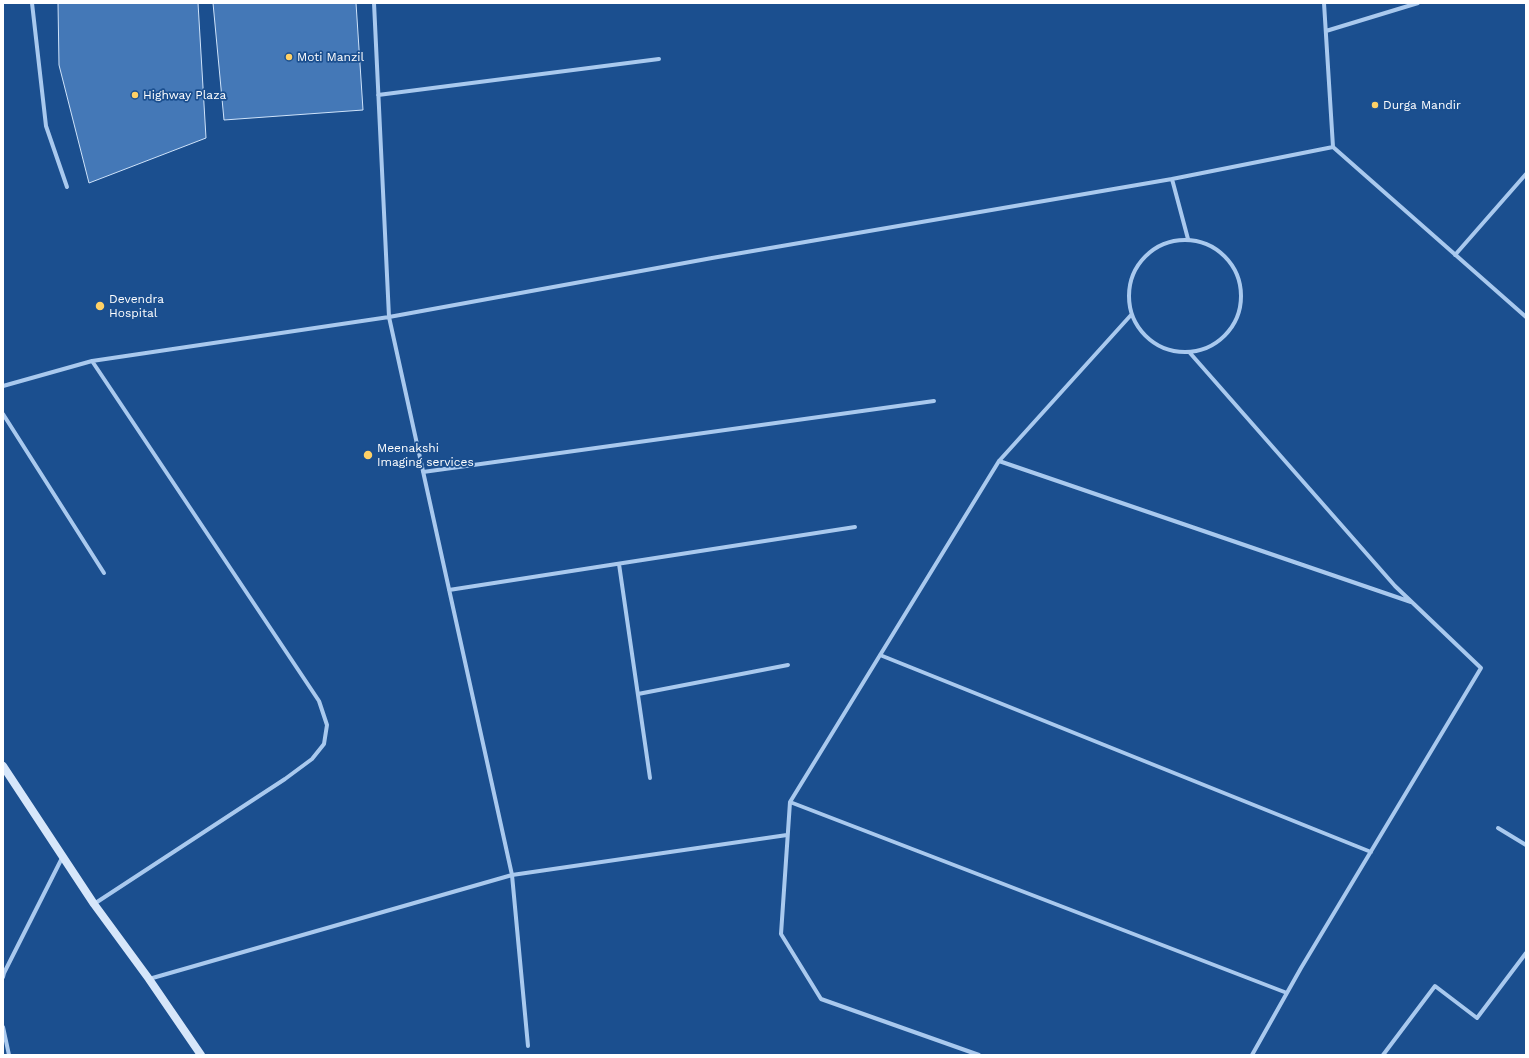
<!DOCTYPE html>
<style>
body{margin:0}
#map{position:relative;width:1529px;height:1058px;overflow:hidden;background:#1b4f8f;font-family:"Work Sans",sans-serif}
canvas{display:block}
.frame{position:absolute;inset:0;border:4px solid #fff;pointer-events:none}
</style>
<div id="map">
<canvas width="1529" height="1058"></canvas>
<div class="frame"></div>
</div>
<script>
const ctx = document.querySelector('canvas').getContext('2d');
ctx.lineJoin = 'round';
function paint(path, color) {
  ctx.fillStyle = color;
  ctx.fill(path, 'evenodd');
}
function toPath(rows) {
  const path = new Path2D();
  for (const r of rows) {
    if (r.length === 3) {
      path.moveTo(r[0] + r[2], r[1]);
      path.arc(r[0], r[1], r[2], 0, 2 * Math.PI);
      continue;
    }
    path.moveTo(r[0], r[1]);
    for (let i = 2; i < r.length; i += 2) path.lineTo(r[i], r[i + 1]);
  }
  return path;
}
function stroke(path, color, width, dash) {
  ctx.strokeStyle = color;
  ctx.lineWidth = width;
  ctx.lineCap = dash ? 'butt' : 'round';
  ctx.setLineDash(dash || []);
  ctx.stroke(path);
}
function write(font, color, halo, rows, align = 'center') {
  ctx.font = font + ' "Work Sans",sans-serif';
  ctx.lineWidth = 3.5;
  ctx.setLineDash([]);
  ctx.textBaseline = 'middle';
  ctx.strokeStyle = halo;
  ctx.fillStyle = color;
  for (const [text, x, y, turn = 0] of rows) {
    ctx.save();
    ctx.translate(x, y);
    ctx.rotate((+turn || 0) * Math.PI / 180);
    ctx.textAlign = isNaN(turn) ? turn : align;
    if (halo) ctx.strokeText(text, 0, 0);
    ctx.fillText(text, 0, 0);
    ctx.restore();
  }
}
const building = toPath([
 [58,3,198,3,206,138,89,183,59,65,58,3],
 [213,3,356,3,363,110,224,120,213,3]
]);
paint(building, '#4478b7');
stroke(building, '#cfe3fa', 1);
stroke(toPath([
 [32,3,46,126,67,187],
 [374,3,389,317,512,875,528,1046],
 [1324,3,1333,147,1526,317],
 [1326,31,1418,3],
 [378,95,659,59],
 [1172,179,1188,239],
 [1185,296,56],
 [1455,255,1526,174],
 [1190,353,1395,586,1481,668,1301,968,1252,1055],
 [92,361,319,701,327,725,324,744,312,759,285,779,94,904],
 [3,386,92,361,389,317,712,258,1172,179,1333,147],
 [3,414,104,573],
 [999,461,1411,602],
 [423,472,934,401],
 [619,564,650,778],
 [449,590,855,527],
 [880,655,1371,852],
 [638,694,788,665],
 [790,802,1287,993],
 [1498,828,1526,845],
 [3,977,4,973,63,856],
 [149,979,512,875,787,835],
 [3,1027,9,1055],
 [979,1055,821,999,781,934,790,802,999,461,1131,315],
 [1383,1055,1435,986,1477,1018,1526,953]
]), '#a9c9ee', 4);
stroke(toPath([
 [3,766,94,904,149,979,201,1055]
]), '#d6e6fa', 8);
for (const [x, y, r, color] of [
 [289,57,4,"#ffd166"],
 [135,95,4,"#ffd166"],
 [1375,105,4,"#ffd166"],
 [100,306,5,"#ffd166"],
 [368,455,5,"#ffd166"]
]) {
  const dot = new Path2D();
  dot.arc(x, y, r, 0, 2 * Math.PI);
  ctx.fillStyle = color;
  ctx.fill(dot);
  stroke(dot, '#1b4f8f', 1.5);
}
write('12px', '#fff', '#1b4f8f', [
 ["Moti Manzil",297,57],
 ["Highway Plaza",143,95],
 ["Durga Mandir",1383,105],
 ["Devendra",109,299],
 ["Hospital",109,313],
 ["Meenakshi",377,448],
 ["Imaging services",377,462]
], 'left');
</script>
